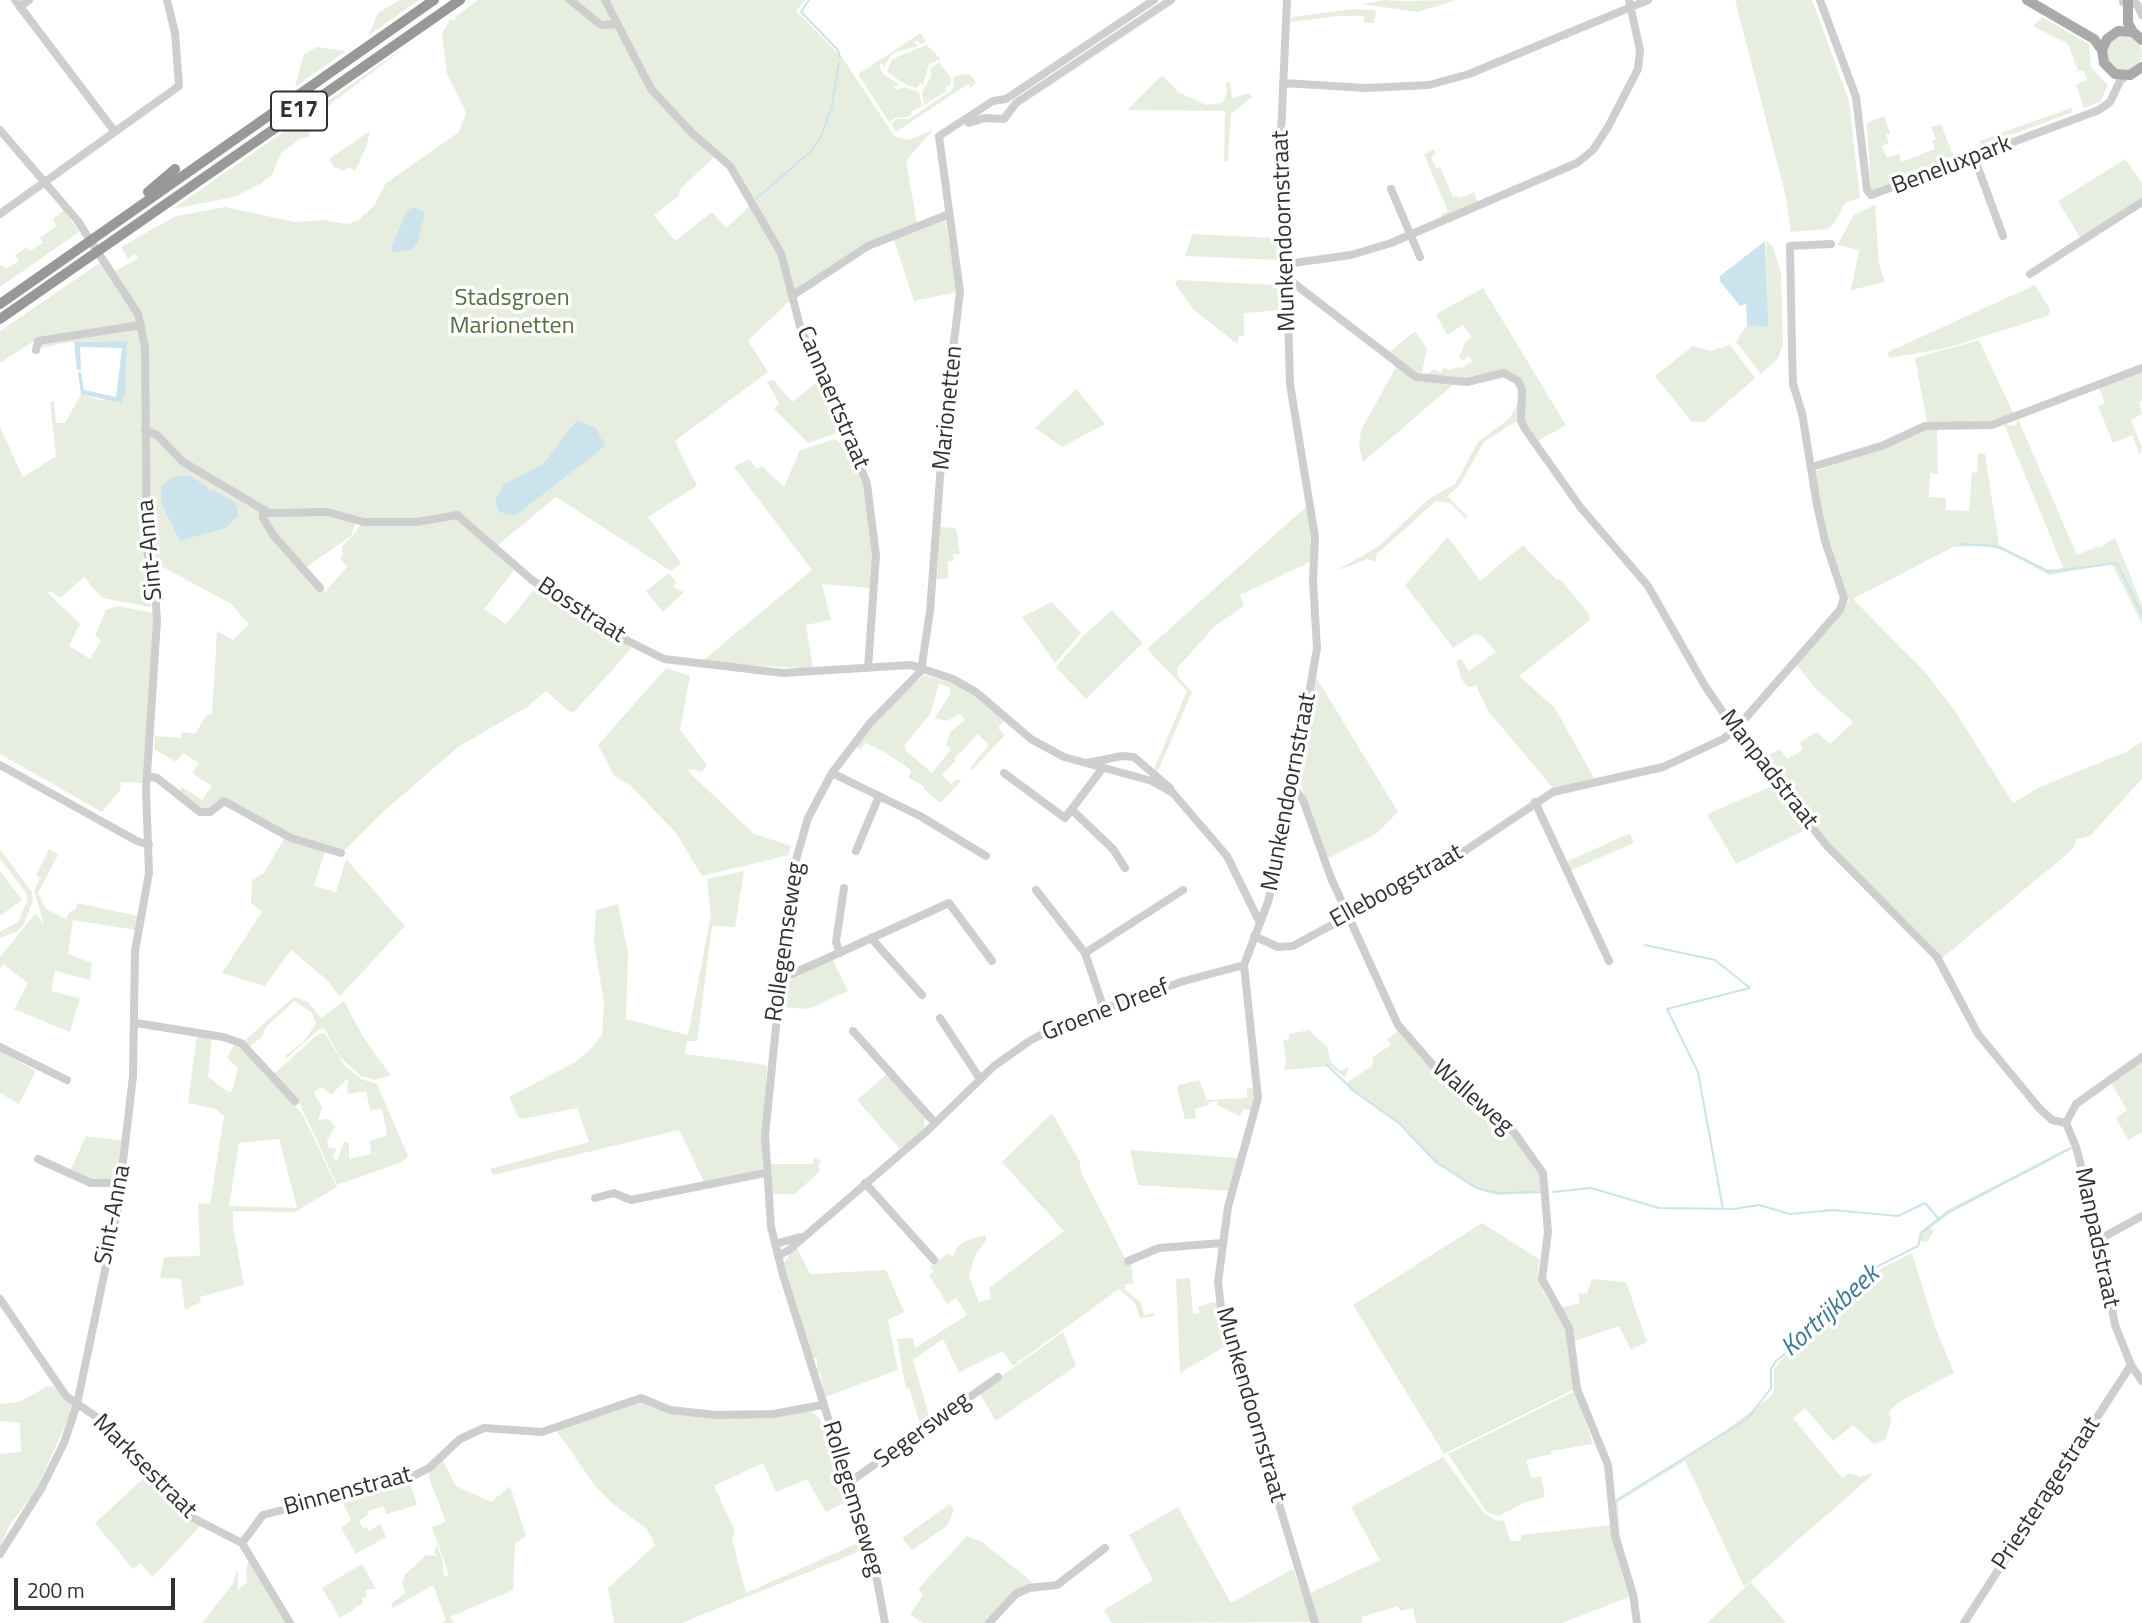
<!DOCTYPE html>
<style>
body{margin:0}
#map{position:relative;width:2142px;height:1623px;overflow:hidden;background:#fff;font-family:"Titillium Web",sans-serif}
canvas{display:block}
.scale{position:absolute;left:14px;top:1578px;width:161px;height:32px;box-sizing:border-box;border:4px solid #313131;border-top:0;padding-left:9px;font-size:21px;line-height:24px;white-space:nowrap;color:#313131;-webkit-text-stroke:5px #fff;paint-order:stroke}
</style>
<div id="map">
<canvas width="2142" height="1623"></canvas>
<div class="scale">200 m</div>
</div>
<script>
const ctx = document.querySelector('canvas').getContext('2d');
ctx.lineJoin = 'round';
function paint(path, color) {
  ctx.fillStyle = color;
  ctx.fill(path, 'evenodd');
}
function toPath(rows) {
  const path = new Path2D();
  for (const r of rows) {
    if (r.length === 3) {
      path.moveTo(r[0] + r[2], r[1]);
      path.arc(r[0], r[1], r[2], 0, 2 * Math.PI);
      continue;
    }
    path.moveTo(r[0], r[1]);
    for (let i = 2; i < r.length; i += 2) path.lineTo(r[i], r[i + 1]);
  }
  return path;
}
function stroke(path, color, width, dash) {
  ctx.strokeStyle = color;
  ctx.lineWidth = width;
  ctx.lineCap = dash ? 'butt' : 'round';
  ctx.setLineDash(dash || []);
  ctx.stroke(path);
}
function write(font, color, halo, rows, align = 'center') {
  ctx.font = font + ' "Titillium Web",sans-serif';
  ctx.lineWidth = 7;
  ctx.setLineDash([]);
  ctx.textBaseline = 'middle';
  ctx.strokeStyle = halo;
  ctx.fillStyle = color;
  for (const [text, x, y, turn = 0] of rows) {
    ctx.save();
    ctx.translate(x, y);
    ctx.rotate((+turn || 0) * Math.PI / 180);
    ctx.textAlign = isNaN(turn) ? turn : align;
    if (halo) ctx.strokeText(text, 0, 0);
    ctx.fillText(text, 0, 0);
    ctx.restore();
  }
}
paint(toPath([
 [400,0,419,0,368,36,378,13],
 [478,0,805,0,796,11,842,57,895,137,908,140,933,130,906,161,917,223,857,249,800,291,748,341,768,372,675,441,697,486,648,517,681,563,671,571,556,497,497,546,515,569,484,609,506,624,537,586,632,648,575,711,570,712,546,691,527,707,458,747,383,812,344,851,292,837,229,801,204,811,178,792,182,787,202,800,212,786,192,773,199,763,183,753,176,762,154,749,155,736,181,738,182,732,195,734,207,715,212,715,217,631,233,640,249,624,231,604,152,561,151,607,102,598,84,577,60,598,50,591,48,593,80,624,69,646,90,659,101,641,95,635,106,610,117,606,154,613,144,783,121,782,120,790,102,812,0,754,0,427,23,477,56,456,50,402,54,401,56,423,65,423,81,394,100,400,123,398,127,341,71,342,40,348,37,339,0,363,0,331,101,262,110,274,138,258,135,254,128,259,121,247,176,216,225,207,295,222,323,220,348,224,358,220,374,206,386,183,459,132,466,113,447,74,442,33,450,20,456,20,455,17],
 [714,157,724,164,752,204,726,228,712,212,675,241,654,215,679,196,680,189],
 [355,524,360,525,356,532,342,547,343,555,340,558,347,567,325,592,305,568,351,536],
 [1384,0,1402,1,1456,0,1418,12,1362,4],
 [1735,0,1812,0,1849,101,1860,198,1845,203,1836,221,1828,229,1791,232,1786,197],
 [1354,9,1376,10,1374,23,1364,23,1364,16,1337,16,1290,22,1292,17],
 [2042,17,2089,44,2091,67,2108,85,2100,102,2084,108,2076,85,2087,79,2083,70,2078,71,2068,44,2033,26],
 [921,33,926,42,921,44,917,40,914,42,918,46,893,53,883,68,883,63,879,65,883,74,900,85,894,86,896,90,905,87,919,92,922,106,911,111,912,114,906,118,897,117,889,122,858,74],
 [2124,53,18],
 [412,42,315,116,308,137,300,139,281,153,272,175,260,184,234,197,173,209],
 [927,45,941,59,929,64,923,85,920,83,917,88,906,85,887,72,892,59],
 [317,47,346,51,295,87,304,54],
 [939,62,951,78,951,84,945,88,947,91,924,105,922,92,931,76,930,69],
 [963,74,971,75,976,83,971,87,968,84,896,132,891,124,897,119,909,119,953,89,954,77],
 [1162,75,1178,92,1206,105,1222,103,1227,93,1226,83,1230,82,1232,98,1249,93,1252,97,1231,114,1228,161,1224,162,1225,111,1127,110],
 [2071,108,2073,112,1981,146,1979,141],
 [1884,116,1890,133,1886,135,1889,143,1882,146,1887,158,1899,154,1902,162,1935,149,1932,141,1936,139,1931,127,1941,124,1954,158,1877,192,1871,190,1867,123],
 [370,131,367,145,355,171,349,167,342,171,339,167,335,168,329,159],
 [1434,149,1436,154,1431,157,1436,168,1440,167,1453,197,1458,196,1460,198,1474,192,1478,203,1443,218,1441,215,1448,211,1424,154],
 [2125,159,2142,183,2142,199,2081,239,2058,201],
 [1875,205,1879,263,1885,282,1851,290,1859,250,1837,245,1854,215],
 [64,210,79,232,0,287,0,267,2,265,6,269,19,261,15,255,27,247,30,251,43,243,40,238,56,226,53,219],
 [945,218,957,292,914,301,893,237],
 [1192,234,1276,238,1277,260,1185,256],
 [1766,240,1773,247,1781,273,1783,345,1778,358,1761,374,1736,342,1747,325,1767,326],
 [1177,280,1278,285,1281,310,1244,313,1244,336,1239,336,1237,344,1193,309,1175,284],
 [2035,285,2050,309,2048,316,1947,348,1889,358,1888,352],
 [1483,288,1566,425,1536,442,1524,424,1523,400,1514,376,1466,381,1426,375,1435,369,1440,373,1445,368,1449,371,1459,366,1460,369,1472,362,1470,356,1463,360,1459,357,1465,343,1472,337,1463,325,1447,335,1436,314],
 [1415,331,1427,349,1421,377,1388,353],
 [1979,340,2014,415,1992,423,1927,422,1915,358],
 [1730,345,1755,378,1705,422,1692,422,1655,376,1693,346,1710,351],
 [1397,365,1414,379,1454,384,1363,462,1359,446,1361,430],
 [2142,370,2142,401,2139,403,2142,414,2131,420,2142,447,2140,455,2132,435,2113,443,2098,406,2105,403,2099,388],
 [822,378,834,400,843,431,808,443,774,409,779,403,767,382,773,379,792,402],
 [1076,389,1105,424,1062,447,1035,428],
 [1518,389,1520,389,1518,420,1484,442,1459,486,1447,496,1468,517,1466,519,1450,503,1436,501,1377,554,1375,562,1367,559,1334,572,1379,546,1427,500,1455,484,1478,442,1510,418,1518,402],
 [2018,419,2077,555,2098,546,2099,548,2115,538,2142,605,2142,624,2112,564,2049,575,2004,550,1981,546,1953,547,1853,599,1924,671,1955,711,2013,803,2038,788,2128,751,2142,741,2142,779,2090,836,2077,839,2073,849,1941,959,1833,848,1760,760,1780,749,1787,759,1803,750,1800,742,1817,732,1830,744,1853,722,1816,689,1796,664,1849,600,1828,542,1814,472,1937,426,1938,474,1930,473,1929,497,1946,498,1946,510,1969,511,1972,472,1977,473,1978,453,1985,454,1999,545,2046,569,2059,569,2063,567,2004,424,2015,426],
 [835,439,842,445,846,440,860,467,866,489,873,557,870,588,822,584,831,620,806,625,813,669,701,662,812,570,734,467,749,459,757,469,762,466,784,487,800,450],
 [1308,505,1312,561,1240,595,1244,606,1215,626,1177,668,1178,677,1192,692,1158,771,1154,769,1187,691,1147,649],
 [940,527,956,528,960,554,953,554,954,561,948,561,948,579,937,579],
 [1448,537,1480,581,1523,545,1556,579,1561,580,1590,615,1589,621,1519,676,1555,708,1595,780,1553,788,1488,711,1476,685,1468,687,1462,680,1456,661,1461,659,1469,671,1496,652,1483,637,1475,634,1453,648,1405,585],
 [669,573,677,583,673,587,684,592,663,612,646,591],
 [1052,602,1081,633,1055,663,1022,617],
 [1112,610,1143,643,1086,699,1056,667,1085,634],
 [666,668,690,676,680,730,707,765,702,772,693,769,688,771,754,834,791,846,789,855,702,876,676,833,631,786,614,776,598,745],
 [924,675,966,687,1004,721,998,728,1005,735,972,770,970,768,989,745,978,734,955,758,956,760,942,775,951,784,957,779,961,781,940,803,924,789,924,786,909,778,911,770,886,753,866,743,860,749,856,746,890,706],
 [939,684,950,687,950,694,935,718,947,721,960,714,965,720,951,731,946,744,951,749,932,773,907,752,904,746,930,714],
 [1316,677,1398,812,1376,834,1327,859,1299,779,1304,729],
 [1775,785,1811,827,1736,864,1707,814],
 [1630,833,1634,843,1567,872,1564,863],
 [285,837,325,852,314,886,336,892,346,859,405,926,340,996,326,979,291,950,265,986,222,973,262,912,251,903,252,880,264,873],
 [0,849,32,892,33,901,23,926,16,932,0,938,0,932,18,922,27,901,27,894,0,859],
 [49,849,58,855,38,893,46,909,66,919,69,912,76,909,77,903,138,916,135,930,73,920,68,954,92,963,90,980,55,971,51,991,80,998,70,1032,14,1009,28,983,3,964,0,968,0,957,35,914,44,924,34,891,40,878,36,875],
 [0,871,22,900,0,916],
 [744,871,735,927,712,926,697,1041,687,1041,685,1054,767,1065,762,1170,704,1182,679,1130,493,1175,490,1169,589,1142,577,1108,522,1119,518,1117,509,1097,575,1062,591,1049,602,1034,604,1003,594,942,596,910,618,904,628,952,626,1019,688,1035,711,915,707,879],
 [832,959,848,991,808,1009,782,1007,785,983],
 [294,997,308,1002,321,1018,344,1001,363,1037,391,1076,374,1080,361,1076,341,1058,324,1028,319,1029,287,1058,285,1056,303,1042,316,1024,312,1013,294,1001,266,1027,262,1037,249,1047,243,1042],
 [1309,1030,1328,1048,1330,1061,1340,1071,1349,1067,1345,1078,1330,1066,1284,1070,1286,1060,1283,1040,1289,1039,1289,1034],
 [1400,1030,1414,1048,1516,1138,1536,1164,1545,1193,1497,1195,1476,1189,1435,1163,1397,1122,1350,1090,1346,1083,1372,1066,1373,1057,1391,1045,1387,1039],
 [325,1033,345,1066,361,1079,377,1084,408,1156,402,1162,337,1185,300,1104,274,1074,317,1035],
 [348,1078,347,1094,366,1091,370,1110,382,1109,387,1135,370,1141,371,1154,349,1159,349,1142,344,1142,337,1161,333,1158,336,1149,329,1148,327,1142,335,1127,329,1119,318,1120,322,1108,314,1092,322,1087,331,1095],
 [197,1034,212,1036,208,1077,228,1092,232,1091,238,1068,227,1058,235,1043,280,1085,304,1117,337,1187,295,1212,233,1211,233,1226,244,1285,200,1297,201,1302,185,1310,181,1279,160,1278,164,1257,200,1256,198,1203,210,1204,224,1116,216,1109,188,1103],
 [279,1139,297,1208,229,1206,239,1143],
 [0,1051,36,1071,19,1104,0,1093],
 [2142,1060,2142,1132,2128,1140,2116,1118,2127,1110,2110,1081],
 [888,1073,925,1117,924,1128,900,1149,857,1100],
 [1199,1080,1207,1100,1247,1098,1247,1088,1255,1087,1254,1111,1244,1109,1240,1116,1217,1105,1217,1101,1209,1102,1209,1105,1195,1109,1196,1119,1185,1119,1177,1088,1179,1085],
 [1052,1113,1080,1162,1081,1172,1127,1262,1131,1261,1133,1284,1125,1284,1125,1289,1141,1303,1144,1315,1154,1313,1154,1316,1140,1318,1135,1303,1119,1289,1013,1366,1003,1351,959,1372,943,1339,913,1360,931,1423,922,1430,909,1388,906,1389,897,1339,913,1338,915,1348,967,1315,956,1298,947,1304,929,1275,934,1272,930,1266,947,1254,953,1256,958,1246,965,1241,986,1235,986,1240,975,1255,969,1277,979,1302,991,1299,989,1288,1064,1231,1002,1162],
 [86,1136,124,1141,119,1179,98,1182,70,1171],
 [2072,1146,2074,1148,1953,1211,1931,1228,1934,1231,1927,1242,1918,1241,1919,1233,1949,1209],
 [1130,1150,1239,1158,1229,1191,1138,1185],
 [814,1157,821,1161,818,1166,821,1170,795,1194,771,1194,770,1164,813,1164],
 [1482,1223,1539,1259,1538,1273,1544,1293,1565,1326,1575,1389,1444,1454,1353,1305],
 [796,1246,810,1274,886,1270,904,1312,888,1320,898,1370,825,1397,820,1373,817,1373,817,1358,812,1358,784,1263],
 [1912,1253,1934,1324,1954,1373,1904,1399,1892,1408,1888,1414,1892,1418,1886,1439,1874,1444,1853,1425,1833,1441,1805,1408,1793,1418,1842,1478,1850,1473,1860,1477,1873,1473,1870,1477,1744,1587,1685,1461,1618,1502,1620,1537,1633,1586,1618,1538,1615,1500,1706,1445,1769,1398,1774,1391,1774,1369,1785,1356,1828,1322,1882,1268],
 [1190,1278,1193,1314,1200,1312,1198,1307,1213,1302,1217,1304,1229,1344,1180,1373,1176,1279],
 [1592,1279,1626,1282,1647,1342,1631,1350,1619,1326,1575,1341,1560,1308,1580,1303,1578,1294,1587,1293],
 [1063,1332,1076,1366,996,1421,979,1392],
 [48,1386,54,1387,72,1404,72,1410,35,1492,10,1524,0,1547,0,1454,21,1452,20,1423,0,1421,0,1404,19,1402],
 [1575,1391,1593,1444,1551,1451,1551,1454,1526,1460,1531,1478,1541,1476,1545,1497,1524,1503,1499,1516,1487,1512,1448,1454],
 [639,1399,693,1416,810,1410,820,1419,849,1500,826,1512,807,1479,776,1492,763,1463,714,1486,735,1531,732,1539,746,1593,860,1542,863,1550,682,1623,614,1623,608,1588,655,1545,647,1529,613,1504,596,1487,556,1430],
 [1443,1457,1483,1512,1495,1520,1504,1521,1510,1541,1521,1541,1521,1535,1611,1525,1631,1596,1562,1623,1416,1623,1413,1608,1400,1611,1398,1606,1361,1617,1363,1623,1317,1623,1308,1594,1380,1560,1351,1507],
 [442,1459,456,1486,491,1502,510,1486,526,1536,515,1544,513,1590,450,1617,454,1623,441,1623,446,1620,433,1585,393,1608,391,1604,405,1593,402,1583,405,1575,426,1555,437,1556,434,1552,437,1544,443,1562,444,1577,449,1575,432,1527,446,1522,429,1478,429,1470],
 [146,1476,200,1526,153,1577,140,1563,133,1569,95,1523],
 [410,1481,417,1505,387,1514,383,1506,368,1511,369,1514,359,1521,363,1528,366,1527,369,1531,380,1524,386,1537,356,1554,341,1528,351,1520,340,1497],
 [950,1504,954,1510,947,1526,912,1550,902,1538],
 [1178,1507,1231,1603,1293,1569,1312,1622,1112,1623,1104,1610,1153,1580,1129,1535],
 [967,1536,982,1542,1037,1586,1030,1586,986,1623,922,1623,910,1614,923,1595,918,1589],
 [250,1558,287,1623,202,1623,232,1585,238,1569,238,1590,247,1582,246,1568],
 [362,1564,376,1589,365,1590,367,1596,362,1599,363,1603,340,1618,322,1588],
 [1751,1582,1786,1623,1707,1623]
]), '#e8eedf');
paint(toPath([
 [413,207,425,212,418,241,412,250,393,252,391,249,406,212],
 [1765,241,1768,327,1747,325,1746,304,1740,306,1720,281,1720,276],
 [127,341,125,393,121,403,81,394,78,372,81,372,84,390,116,397,122,348,80,347,81,370,77,370,74,342],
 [577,420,596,428,605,446,515,516,499,512,495,500,504,484,543,464],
 [188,475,208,487,210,492,214,490,235,502,239,516,225,528,180,541,161,503,161,487,172,477]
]), '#cbe3ed');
stroke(toPath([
 [809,0,801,12,838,50,840,57],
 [756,199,811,151,821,137,832,106,839,63],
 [1961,544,1996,546,2049,572,2117,563,2142,615],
 [1645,945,1715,960,1750,988,1667,1009,1698,1072,1723,1209],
 [1326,1064,1354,1091,1400,1124,1436,1162,1477,1188,1497,1193,1540,1192],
 [1553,1192,1591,1188,1659,1208,1734,1209,1759,1205,1790,1214,1833,1210,1898,1216,1925,1203,1938,1218],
 [1617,1500,1748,1418,1771,1388,1771,1369,1776,1361,1826,1320,1878,1266,1918,1246,1922,1232,1945,1214,2069,1149]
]), '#cbe3ed', 2);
stroke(toPath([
 [15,0,115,132],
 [570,0,601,25,617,24],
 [605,0,651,89,691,132,730,166,781,253,801,330,839,407,867,484,876,555,868,668],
 [1287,0,1279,179,1287,278,1290,384,1315,537,1313,581,1317,648,1284,839,1268,902,1244,965,1258,1098,1228,1207,1218,1282,1222,1316,1315,1623],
 [1820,0,1856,97,1867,190,1871,195,2099,110,2110,102,2120,81,2126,76],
 [2123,2,2137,4,2142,15],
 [20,7,29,0],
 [1283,83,1366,88,1429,85,1469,74,1648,0],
 [969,123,984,118,1004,119,1016,103,1171,0],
 [0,130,77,220,138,314,145,347,147,550,155,589,157,621,146,790,149,873,135,951,133,1076,117,1213,77,1404,64,1443,41,1489,0,1554],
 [1974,157,2003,236],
 [1391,189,1420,257],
 [0,214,179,86,175,33,167,0],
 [1286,264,1351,255,1391,243,1577,163,1593,150,1608,127,1638,69,1640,50,1629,0],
 [2030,274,2142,202],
 [1287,278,1416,377,1467,382,1504,373,1518,381,1522,389,1521,421,1525,429,1581,508,1648,586,1705,686,1742,740,1827,846,1937,957,1978,1034,2039,1108,2052,1120,2066,1123],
 [792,296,868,246,949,214],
 [36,350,38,341,141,325],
 [145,430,157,435,183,462,269,513,327,512,364,522,417,522,457,515,532,580,628,641,664,659,783,673,911,665,953,679,976,692,1031,739,1064,757,1152,781,1173,793,1227,856,1260,923],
 [1812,467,1884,445,1925,426,1992,425,2142,368],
 [263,511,263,518,274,536,320,588],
 [1087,763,1122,756,1134,757,1170,788],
 [0,765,137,841,149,845],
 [832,773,920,816,986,856],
 [1004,773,1065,818,1102,769],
 [147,776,157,778,200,812,210,812,224,801,291,838,341,853],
 [1294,788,1303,800,1331,878,1398,1025,1446,1080,1514,1132,1543,1173,1548,1232,1542,1279,1569,1328,1577,1389,1608,1465,1615,1536,1633,1594,1637,1623],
 [1535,802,1609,961],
 [1072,810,1113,849,1125,868],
 [856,851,879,796],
 [1036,890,1085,953,1104,1009],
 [1254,936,1278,947,1293,946,1448,862,1553,792,1663,767,1723,739,1735,730,1840,610,1844,598,1825,541,1817,505,1802,413,1793,384,1792,350,1790,246,1831,244],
 [871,938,922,995],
 [840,953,836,942,844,888],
 [1085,953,1183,890],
 [779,980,949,903,992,961],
 [940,1018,980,1079],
 [136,1023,223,1037,241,1043,295,1101],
 [853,1031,935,1123],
 [0,1047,67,1080],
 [2066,1123,2076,1147,2093,1212,2115,1325,2131,1365,2142,1381],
 [2066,1123,2076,1104,2142,1057],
 [38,1159,91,1183,121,1183],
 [865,1183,934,1260],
 [595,1198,614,1193,631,1200,765,1173],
 [2098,1240,2142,1216],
 [775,1244,800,1237],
 [778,1256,789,1250,927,1131,994,1066,1031,1040,1068,1021,1184,981,1244,965],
 [1128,1261,1159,1248,1222,1243],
 [0,1299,66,1396,98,1418,193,1518,242,1543,290,1623],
 [847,1484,998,1377],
 [242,1543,263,1515,411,1477,429,1468,460,1439,484,1428,542,1432,641,1398,670,1410,716,1415,773,1414,822,1405],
 [885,1623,874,1564,783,1275,771,1227,765,1136,791,877,808,818,832,773,870,723,921,671,930,611,944,424,960,292,939,136,993,101,1006,99,1154,0],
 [989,1623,1016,1594,1029,1588,1057,1585,1105,1548],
 [1964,1623,2131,1365]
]), '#cecece', 8);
stroke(toPath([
 [2027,0,2094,39,2102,50],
 [2128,0,2128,23,2133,32],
 [2142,40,2133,32,2118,31,2107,39,2102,50,2104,63,2115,74,2130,75,2142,67]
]), '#a9a9a9', 10);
stroke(toPath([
 [148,192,175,169],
 [0,304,434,0],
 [0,319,460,0]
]), '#989898', 10);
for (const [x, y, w] of [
 [299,111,56]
]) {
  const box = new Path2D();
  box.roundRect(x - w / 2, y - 19.5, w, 39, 5);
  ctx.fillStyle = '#fff';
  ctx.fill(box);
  stroke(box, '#313131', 2);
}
write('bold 23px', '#313131', null, [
 ["E17",299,111]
]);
write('24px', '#313131', '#fff', [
 ["Beneluxpark",1952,166,-21],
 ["Munkendoornstraat",1285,231,-92],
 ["Cannaertstraat",832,398,67],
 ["Marionetten",949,408,-84],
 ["Sint-Anna",151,550,-95],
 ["Bosstraat",581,611,33],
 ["Manpadstraat",1768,770,52],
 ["Munkendoornstraat",1290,792,-79],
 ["Elleboogstraat",1397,887,-29],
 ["Rollegemseweg",786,942,-82],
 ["Groene Dreef",1106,1011,-21],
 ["Walleweg",1472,1098,41],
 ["Sint-Anna",114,1215,-79],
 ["Manpadstraat",2096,1238,78],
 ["Munkendoornstraat",1250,1405,74],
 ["Segersweg",923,1431,-36],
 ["Marksestraat",144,1467,45],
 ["Binnenstraat",348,1492,-15],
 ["Priesteragestraat",2047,1494,-57],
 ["Rollegemseweg",852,1499,73]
]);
write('24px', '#586e3c', '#fff', [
 ["Stadsgroen",512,299],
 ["Marionetten",512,327]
]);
write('italic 26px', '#3c7a95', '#fff', [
 ["Kortrijkbeek",1831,1312,-42]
]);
</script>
